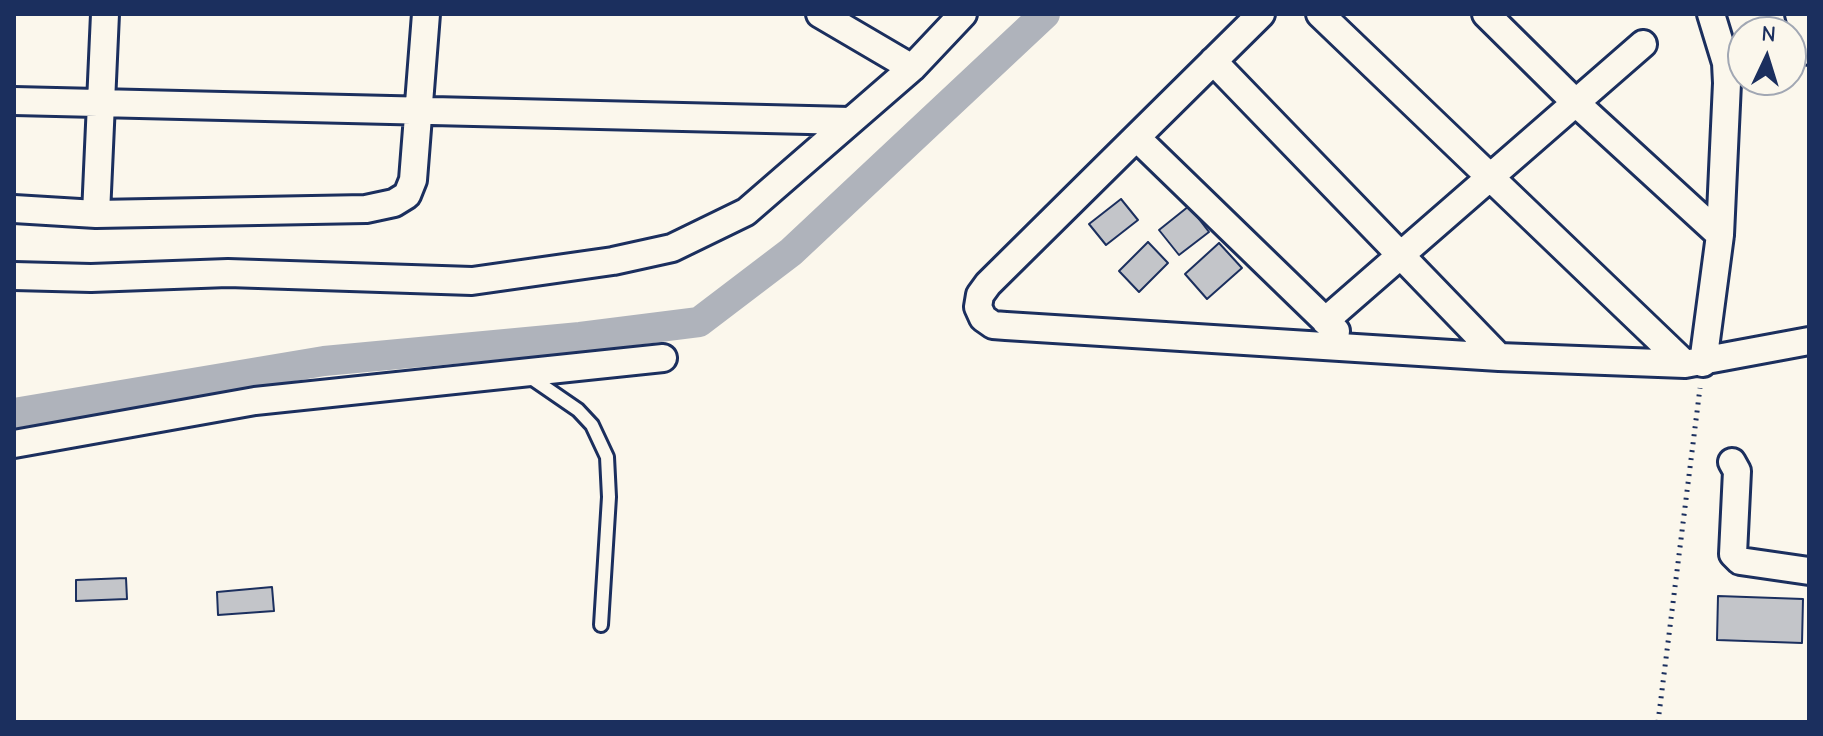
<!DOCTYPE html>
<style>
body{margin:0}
#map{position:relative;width:1823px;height:736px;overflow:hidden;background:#fbf7ec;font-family:"Comic Neue",sans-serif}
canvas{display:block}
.frame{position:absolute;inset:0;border:16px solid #1b2f5e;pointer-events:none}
.north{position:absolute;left:1727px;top:16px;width:80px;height:80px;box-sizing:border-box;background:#fbf7ec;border:2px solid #a1a7b3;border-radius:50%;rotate:4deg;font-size:22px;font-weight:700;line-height:32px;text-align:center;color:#1b2f5e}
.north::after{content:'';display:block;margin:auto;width:28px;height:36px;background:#1b2f5e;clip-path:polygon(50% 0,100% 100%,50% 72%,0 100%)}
</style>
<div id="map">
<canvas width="1823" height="736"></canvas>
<div class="frame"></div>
<div class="north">N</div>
</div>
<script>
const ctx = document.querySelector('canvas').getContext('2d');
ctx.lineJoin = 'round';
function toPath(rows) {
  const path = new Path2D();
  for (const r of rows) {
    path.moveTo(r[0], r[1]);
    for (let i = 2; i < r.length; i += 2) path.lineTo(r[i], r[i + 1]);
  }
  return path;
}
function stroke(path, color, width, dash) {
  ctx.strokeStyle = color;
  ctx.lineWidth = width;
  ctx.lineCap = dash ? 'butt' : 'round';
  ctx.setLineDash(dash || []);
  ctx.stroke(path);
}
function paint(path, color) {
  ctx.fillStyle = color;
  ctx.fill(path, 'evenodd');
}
stroke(toPath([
 [14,413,324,361,580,337,699,322,791,252,1045,14]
]), '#afb3bb', 30);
const building = toPath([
 [1121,199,1138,220,1106,245,1089,224,1121,199],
 [1189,206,1209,232,1179,255,1159,230,1189,206],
 [1148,242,1168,263,1139,292,1119,271,1148,242],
 [1219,243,1242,268,1207,299,1185,274,1219,243],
 [126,578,127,599,76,601,76,580,126,578],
 [272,587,274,611,218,615,217,592,272,587],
 [1718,596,1803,599,1802,643,1717,640,1718,596]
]);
paint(building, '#c3c5c9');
stroke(building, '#1b2f5e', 2);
const lane = toPath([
 [530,377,578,410,592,425,607,457,609,497,601,625]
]);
const street = toPath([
 [820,14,912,68],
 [1261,14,988,284,980,295,978,307,983,318,993,325,1006,326,1499,357,1685,364,1809,341],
 [1320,14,1685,364],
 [1486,14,1576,103,1720,235],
 [1799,14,1809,51],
 [1213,61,1499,357],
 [14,101,850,121],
 [1138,139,1336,331],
 [14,209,96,214,366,209,394,203,407,195,413,180,426,14],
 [96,214,105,14],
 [14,276,91,278,228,273,472,281,613,261,672,248,746,212,912,68,963,14],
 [1325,321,1643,44],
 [1703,363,1720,235,1727,83,1726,63,1711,14],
 [14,444,255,401,663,358],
 [1732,462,1737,471,1733,554,1740,561,1809,571]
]);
stroke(lane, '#1b2f5e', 18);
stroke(street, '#1b2f5e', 32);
stroke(toPath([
 [1658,722,1700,388]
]), '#1b2f5e', 5, [2, 6]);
stroke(lane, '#fbf7ec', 12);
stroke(street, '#fbf7ec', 26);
</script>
